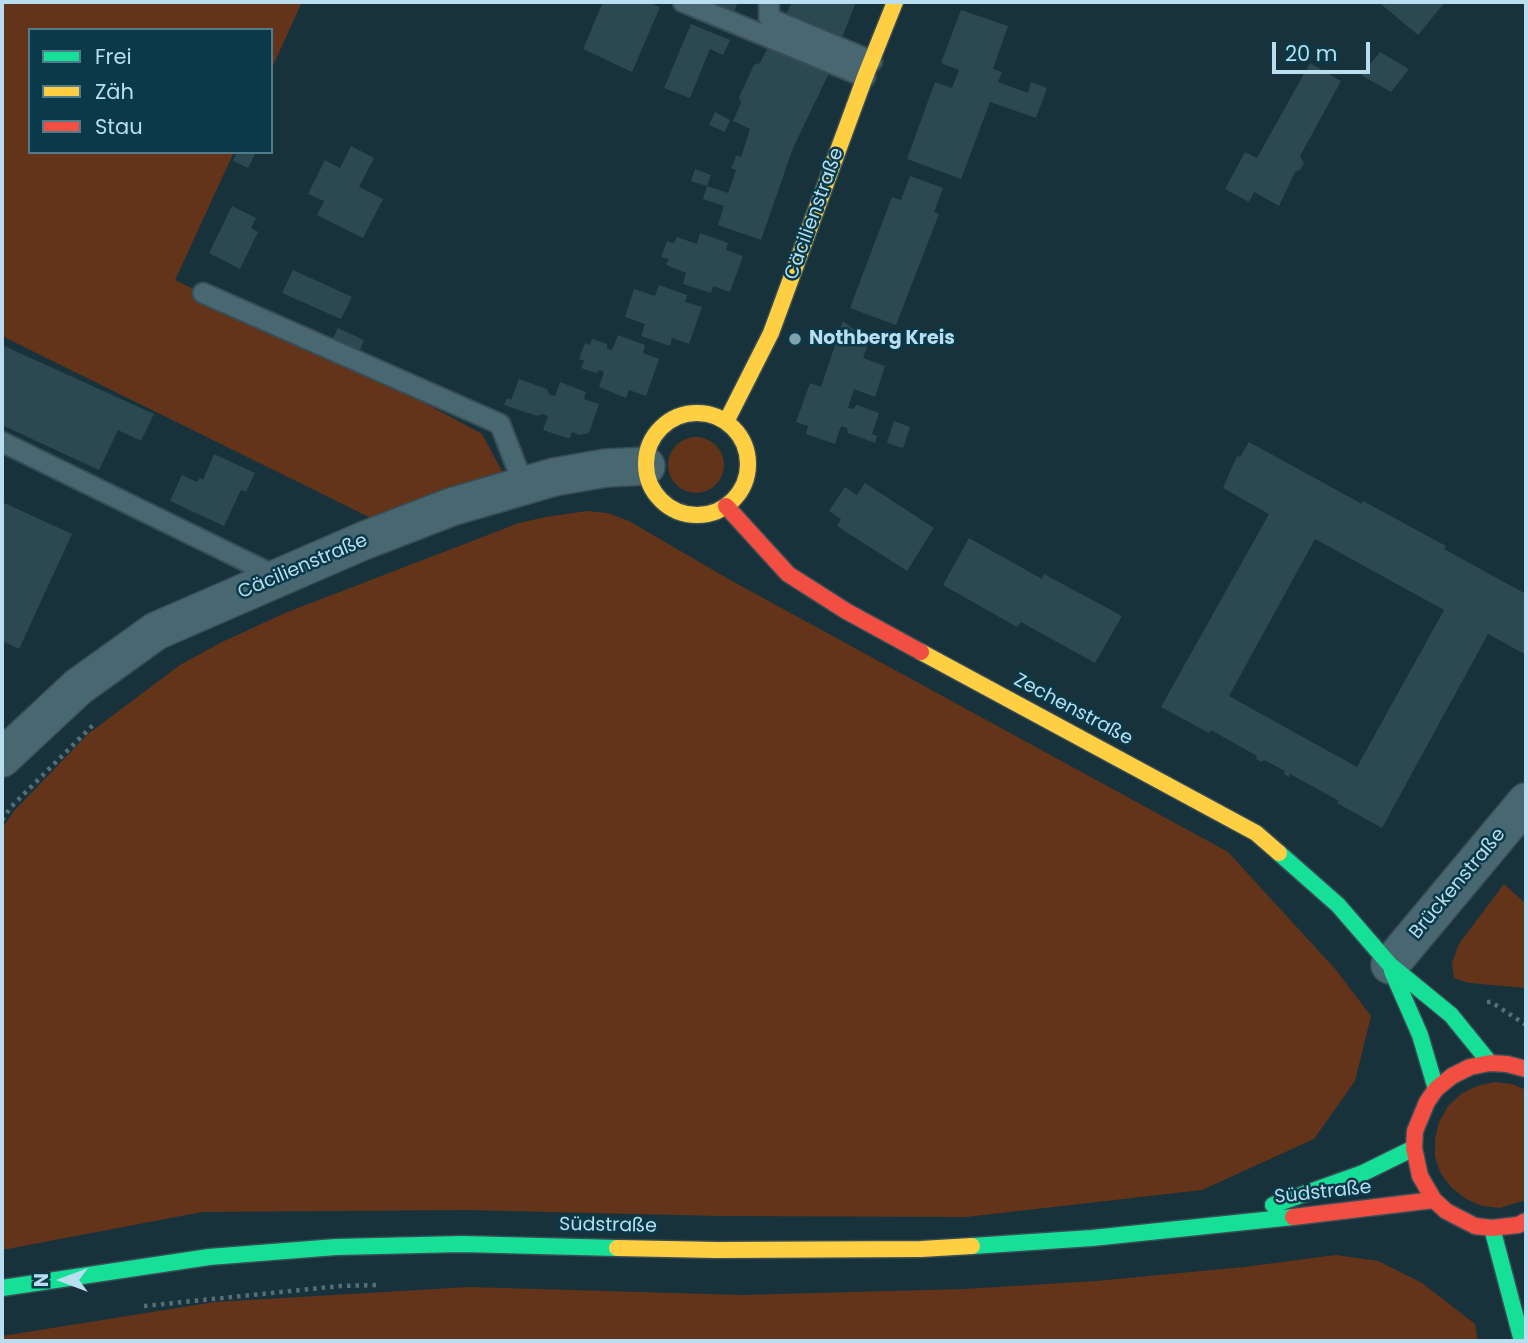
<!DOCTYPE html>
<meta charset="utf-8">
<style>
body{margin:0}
#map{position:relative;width:1528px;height:1343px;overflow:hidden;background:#18323b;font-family:Poppins,sans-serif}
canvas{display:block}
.frame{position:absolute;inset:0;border:4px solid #b8deef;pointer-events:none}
.legend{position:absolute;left:28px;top:28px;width:245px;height:126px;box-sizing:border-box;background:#0a3949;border:2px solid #507b8b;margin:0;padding:9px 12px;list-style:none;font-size:21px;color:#b8deef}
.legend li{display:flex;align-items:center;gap:14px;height:35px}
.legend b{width:35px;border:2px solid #507b8b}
.north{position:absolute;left:28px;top:1245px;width:70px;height:70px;-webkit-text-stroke:5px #0a3949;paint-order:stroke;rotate:270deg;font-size:19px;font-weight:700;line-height:28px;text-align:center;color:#b8deef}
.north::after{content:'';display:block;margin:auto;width:24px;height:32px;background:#b8deef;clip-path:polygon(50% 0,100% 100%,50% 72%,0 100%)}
.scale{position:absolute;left:1272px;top:42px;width:98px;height:32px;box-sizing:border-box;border:4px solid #b8deef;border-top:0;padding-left:9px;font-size:21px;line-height:24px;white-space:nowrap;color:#b8deef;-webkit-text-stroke:5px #0a3949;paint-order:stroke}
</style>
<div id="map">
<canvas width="1528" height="1343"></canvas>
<div class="frame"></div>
<ul class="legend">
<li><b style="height:9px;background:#16e098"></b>Frei</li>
<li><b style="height:9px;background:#ffcf43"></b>Zäh</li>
<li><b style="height:9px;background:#f24e42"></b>Stau</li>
</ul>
<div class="north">N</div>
<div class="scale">20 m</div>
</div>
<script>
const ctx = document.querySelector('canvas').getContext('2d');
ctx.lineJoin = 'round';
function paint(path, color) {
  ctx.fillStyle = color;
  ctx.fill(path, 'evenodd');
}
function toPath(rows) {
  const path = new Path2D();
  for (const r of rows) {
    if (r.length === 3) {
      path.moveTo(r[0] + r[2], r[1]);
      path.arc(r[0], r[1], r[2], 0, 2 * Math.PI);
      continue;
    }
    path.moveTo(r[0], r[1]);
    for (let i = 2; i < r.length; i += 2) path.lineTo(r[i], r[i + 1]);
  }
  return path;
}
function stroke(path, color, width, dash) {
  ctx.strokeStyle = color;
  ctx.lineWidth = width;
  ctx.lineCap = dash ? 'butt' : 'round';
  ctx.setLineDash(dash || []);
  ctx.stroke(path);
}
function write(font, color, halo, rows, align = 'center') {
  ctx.font = font + ' Poppins,sans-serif';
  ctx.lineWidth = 5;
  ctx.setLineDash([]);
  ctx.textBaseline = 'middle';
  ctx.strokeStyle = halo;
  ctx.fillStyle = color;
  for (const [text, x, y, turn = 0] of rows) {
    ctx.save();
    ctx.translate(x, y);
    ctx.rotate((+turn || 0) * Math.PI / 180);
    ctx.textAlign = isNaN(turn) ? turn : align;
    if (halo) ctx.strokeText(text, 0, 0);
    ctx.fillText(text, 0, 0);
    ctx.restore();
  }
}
paint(toPath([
 [2,2,302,2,271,70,271,30,30,30,30,152,234,152,175,280,386,382,482,434,503,473,371,518,2,336],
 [696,465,28],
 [587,511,608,513,629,521,732,581,1228,852,1336,970,1371,1016,1355,1081,1314,1139,1202,1190,966,1217,719,1216,466,1210,202,1212,2,1250,2,828,14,811,88,734,180,665,220,643,285,613,519,523,546,517],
 [1504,884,1526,904,1526,988,1469,983,1454,978,1452,963,1459,944],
 [1494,1082,1512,1084,1526,1090,1526,1200,1500,1208,1482,1206,1466,1199,1452,1188,1441,1174,1435,1157,1435,1139,1439,1122,1448,1106,1461,1094,1477,1086],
 [1336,1255,1378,1261,1422,1283,1475,1324,1478,1341,2,1341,2,1336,215,1302,469,1287,741,1295,965,1289,1096,1281,1244,1267]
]), '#63341a');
paint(toPath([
 [603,2,647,2,660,7,632,72,583,49],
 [708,2,738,2,734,12],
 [792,2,856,2,841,40,785,17],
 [1385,2,1445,2,1418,35,1382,5],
 [961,10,1008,26,993,69,1002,72,998,82,1028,93,1031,82,1047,88,1036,118,990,102,961,179,907,159,935,82,952,88,959,70,941,63],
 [691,24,730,40,723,55,710,49,690,98,664,88],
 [769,45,829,73,793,148,761,240,718,225,724,206,703,199,707,186,728,193,736,170,731,168,734,162,736,155,741,157,750,129,733,121,741,103,739,97,754,65,760,63],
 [1380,52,1409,69,1391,92,1361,75],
 [1310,63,1341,81,1300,156,1304,163,1300,170,1295,172,1279,206,1254,192,1249,202,1225,189,1245,152,1257,158],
 [715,112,730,120,725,132,709,125],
 [351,146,374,158,359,187,383,199,363,238,317,215,324,201,308,194,325,160,340,168],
 [237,152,256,152,248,168,233,161],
 [695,169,711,175,707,186,691,181],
 [910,176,943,188,934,212,939,214,896,325,850,308,892,197,901,200],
 [232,206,256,218,251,228,258,232,240,269,209,253],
 [700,233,728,243,726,250,743,256,730,292,713,286,711,293,683,284,686,273,666,265,669,259,661,257,667,241,674,243,677,237,697,244],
 [293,270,352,297,341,319,282,293],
 [659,285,687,295,685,302,702,307,689,344,672,338,670,346,641,336,645,324,625,317,634,289,655,296],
 [843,321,869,342,863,358,885,366,875,397,854,389,848,408,853,409,857,405,879,413,872,434,877,436,875,443,848,433,847,428,841,426,835,444,806,434,808,426,796,422,810,383,821,387],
 [338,328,364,340,359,352,332,340],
 [618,335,645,345,643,353,659,359,646,396,629,390,626,398,599,387,604,372,600,370,596,373,581,368,584,361,579,359,585,343,590,345,592,339,607,344,607,349,612,350],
 [2,345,154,414,141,441,118,430,99,470,2,425],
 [519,379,547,389,549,394,555,396,560,382,586,392,584,399,599,404,589,433,580,435,572,432,570,438,567,438,543,430,548,416,542,414,537,416,504,405,507,398,511,400],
 [894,421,910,427,903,448,887,443],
 [1249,442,1362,504,1363,501,1446,546,1444,549,1526,594,1526,655,1488,634,1382,828,1337,803,1339,801,1290,774,1289,777,1284,774,1285,771,1264,760,1262,762,1256,759,1257,756,1211,730,1209,733,1161,707,1269,514,1223,488,1237,456,1240,457],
 [1315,539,1444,610,1357,767,1229,696],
 [214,454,255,473,246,492,241,490,224,526,170,501,182,475,197,482,200,478,203,480],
 [865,483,934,528,907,571,837,526,841,519,829,511,845,487,857,495],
 [2,502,72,534,19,649,2,641],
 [969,538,1042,579,1044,574,1122,616,1095,663,1021,622,1017,627,943,585]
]), '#2c4851');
const lane = toPath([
 [683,2,865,77],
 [769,2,769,18,872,61],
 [203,293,500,424,524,486],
 [2,442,278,577]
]);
const street = toPath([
 [2,758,78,687,156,631,363,541,451,507,554,477,606,468,646,466],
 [1390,965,1526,802]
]);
const fast = toPath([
 [1279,853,1338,905,1390,965,1451,1015,1490,1063],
 [1392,971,1420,1035,1436,1089],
 [1273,1205,1363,1173,1414,1148],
 [1492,1228,1522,1341],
 [972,1246,1092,1238,1293,1217],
 [2,1288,209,1257,336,1247,462,1244,617,1248]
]);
const slow = toPath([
 [697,464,51],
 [726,422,771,333,865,77,895,2],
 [921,652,1256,833,1279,853],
 [617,1248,717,1250,921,1249,972,1246]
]);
const jam = toPath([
 [726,506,788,574,846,611,921,652],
 [1526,1069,1507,1064,1490,1063,1470,1067,1452,1076,1436,1089,1427,1102,1415,1131,1414,1148,1420,1176,1434,1200,1446,1211,1475,1226,1492,1228,1518,1225,1526,1221],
 [1293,1217,1434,1200]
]);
stroke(lane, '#384d55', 23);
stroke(street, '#384d55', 40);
stroke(fast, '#384d55', 19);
stroke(slow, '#384d55', 19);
stroke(jam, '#384d55', 19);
stroke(toPath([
 [2,820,11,807,96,722],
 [1487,1002,1491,1002,1526,1025],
 [144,1306,340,1286,379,1285]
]), '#556e76', 4.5, [3.5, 5]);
stroke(lane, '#496771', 19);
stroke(street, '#496771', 37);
stroke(fast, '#16e098', 16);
stroke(slow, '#ffcf43', 16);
stroke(jam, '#f24e42', 16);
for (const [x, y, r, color] of [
 [795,339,7,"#80a2b0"]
]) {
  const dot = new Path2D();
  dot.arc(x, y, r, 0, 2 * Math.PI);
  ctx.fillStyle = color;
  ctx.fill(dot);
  stroke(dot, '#0a3949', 2.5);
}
write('19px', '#b8deef', '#0a3949', [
 ["Cäcilienstraße",815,214,-70],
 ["Cäcilienstraße",303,567,-23],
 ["Zechenstraße",1073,710,28],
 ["Brückenstraße",1458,884,-50],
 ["Südstraße",1323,1193,-6],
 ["Südstraße",608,1226,1]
]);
write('bold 19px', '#b8deef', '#0a3949', [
 ["Nothberg Kreis",809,339]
], 'left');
</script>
